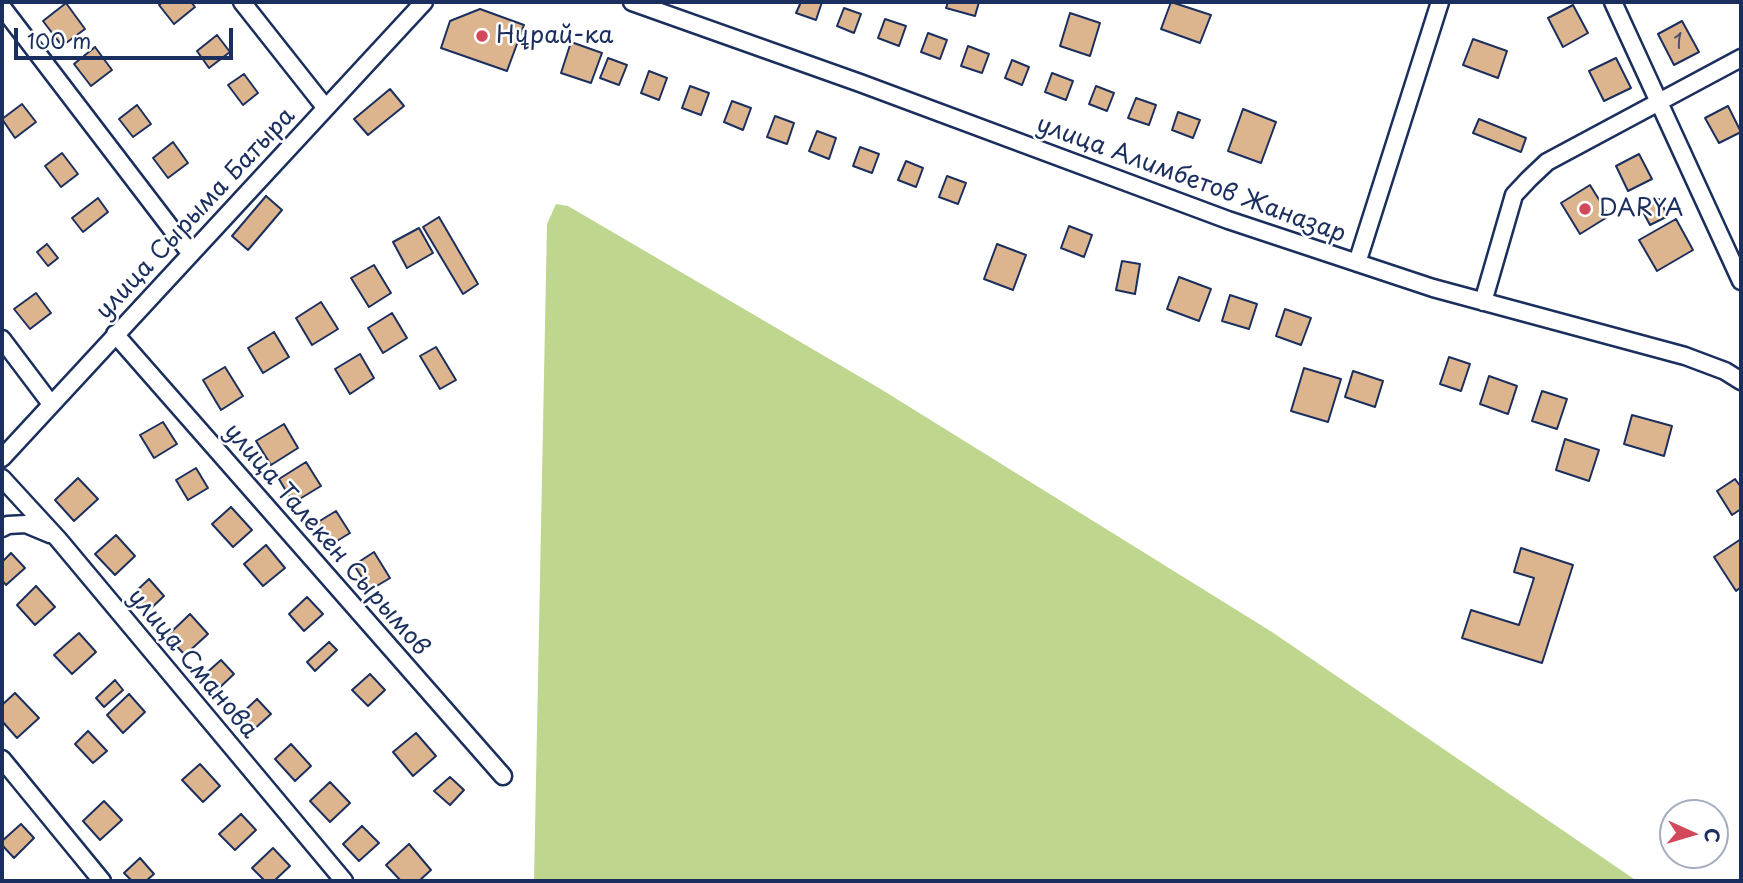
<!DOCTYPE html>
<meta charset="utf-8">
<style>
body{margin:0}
#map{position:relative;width:1743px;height:883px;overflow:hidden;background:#fff;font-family:"Playpen Sans",sans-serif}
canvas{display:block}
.frame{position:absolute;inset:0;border:4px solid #1b2f5e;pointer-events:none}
.north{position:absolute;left:1659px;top:799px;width:70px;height:70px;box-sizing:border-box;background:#fff;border:2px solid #a4acbf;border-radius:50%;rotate:94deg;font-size:19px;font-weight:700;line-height:28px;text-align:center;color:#1b2f5e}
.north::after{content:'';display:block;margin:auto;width:24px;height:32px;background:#d1495b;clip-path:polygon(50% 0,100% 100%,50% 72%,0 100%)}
.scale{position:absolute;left:14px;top:28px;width:219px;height:32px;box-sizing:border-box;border:4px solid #1b2f5e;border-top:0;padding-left:9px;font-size:21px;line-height:24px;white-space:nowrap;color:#1b2f5e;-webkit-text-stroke:5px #fff;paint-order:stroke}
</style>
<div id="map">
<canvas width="1743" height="883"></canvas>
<div class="frame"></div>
<div class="north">С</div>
<div class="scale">100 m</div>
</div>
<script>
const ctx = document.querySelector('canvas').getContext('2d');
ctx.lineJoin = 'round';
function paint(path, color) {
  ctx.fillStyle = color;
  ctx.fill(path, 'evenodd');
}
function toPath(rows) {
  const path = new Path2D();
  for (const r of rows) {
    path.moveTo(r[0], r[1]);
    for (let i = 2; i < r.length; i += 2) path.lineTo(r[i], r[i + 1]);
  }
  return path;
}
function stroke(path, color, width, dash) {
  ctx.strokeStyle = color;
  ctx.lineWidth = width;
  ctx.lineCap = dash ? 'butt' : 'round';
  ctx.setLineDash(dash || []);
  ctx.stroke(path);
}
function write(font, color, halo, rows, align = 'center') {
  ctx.font = font + ' "Playpen Sans",sans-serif';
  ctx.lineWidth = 5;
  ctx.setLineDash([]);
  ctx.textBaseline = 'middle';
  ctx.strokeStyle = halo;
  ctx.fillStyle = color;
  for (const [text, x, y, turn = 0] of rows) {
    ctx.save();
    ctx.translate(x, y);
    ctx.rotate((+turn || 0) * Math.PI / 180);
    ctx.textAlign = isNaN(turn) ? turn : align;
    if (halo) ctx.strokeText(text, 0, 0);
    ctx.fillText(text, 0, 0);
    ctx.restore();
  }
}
paint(toPath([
 [556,204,568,206,879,388,1272,632,1637,881,534,881,547,224]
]), '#bed68d');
const building = toPath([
 [163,2,191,2,195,7,174,24,159,5,163,2],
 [801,2,822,2,816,20,796,13,801,2],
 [948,2,979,2,975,16,946,8,948,2],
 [1171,2,1211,15,1200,43,1161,29,1171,2],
 [66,3,85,29,62,46,43,21,66,3],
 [1573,5,1588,33,1563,47,1548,18,1573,5],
 [844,8,861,14,854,33,837,26,844,8],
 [480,9,524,25,507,71,441,48,450,21,480,9],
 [1070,13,1100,23,1090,56,1060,46,1070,13],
 [885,19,906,26,899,46,878,38,885,19],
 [1682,21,1699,52,1674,65,1658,34,1682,21],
 [928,33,947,40,940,59,921,52,928,33],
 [217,35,230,52,209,68,197,51,217,35],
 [1473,39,1507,51,1498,78,1463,65,1473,39],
 [571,42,602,53,591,83,561,73,571,42],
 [968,46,989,54,982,73,961,66,968,46],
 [95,47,112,70,91,86,74,64,95,47],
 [608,58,627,65,619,85,600,78,608,58],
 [1616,58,1631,88,1604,101,1589,71,1616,58],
 [1012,60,1029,67,1022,85,1005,78,1012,60],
 [649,71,667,78,659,100,641,93,649,71],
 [1052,73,1073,81,1066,100,1045,92,1052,73],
 [244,74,258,93,243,105,228,85,244,74],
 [690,86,709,93,701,115,682,108,690,86],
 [1096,86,1114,93,1107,111,1089,104,1096,86],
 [390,89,404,106,368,135,354,119,390,89],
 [1136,98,1156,105,1149,125,1128,118,1136,98],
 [732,101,751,108,743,130,724,122,732,101],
 [22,104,36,122,15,138,2,119,22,104],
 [137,105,151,124,133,137,119,119,137,105],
 [1728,106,1741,132,1719,143,1705,118,1728,106],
 [1243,109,1276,122,1261,163,1228,151,1243,109],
 [1178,112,1200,120,1193,138,1172,130,1178,112],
 [775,116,794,123,787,144,767,137,775,116],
 [1479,119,1526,138,1521,152,1473,133,1479,119],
 [817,131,836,138,829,159,809,151,817,131],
 [173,142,188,163,168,178,153,158,173,142],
 [860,147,879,154,872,173,853,166,860,147],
 [62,153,78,174,61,187,45,166,62,153],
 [1639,154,1652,179,1628,191,1616,166,1639,154],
 [906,161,923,168,916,187,898,180,906,161],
 [947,176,966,183,958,204,939,197,947,176],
 [1590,185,1609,216,1580,234,1561,203,1590,185],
 [266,196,282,210,248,250,232,236,266,196],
 [98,198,108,212,83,232,72,218,98,198],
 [1659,199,1668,216,1650,225,1641,208,1659,199],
 [439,217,478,284,463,294,423,227,439,217],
 [1676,219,1693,250,1657,271,1639,240,1676,219],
 [1069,226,1092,235,1084,257,1061,248,1069,226],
 [419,228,433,253,407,268,393,242,419,228],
 [47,244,58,258,48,266,37,252,47,244],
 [997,244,1026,255,1013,290,984,279,997,244],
 [1122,261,1140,264,1135,294,1116,290,1122,261],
 [374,265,391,293,369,307,351,278,374,265],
 [1179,277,1211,289,1199,321,1167,309,1179,277],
 [36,293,51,313,30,329,14,309,36,293],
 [1230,295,1257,304,1249,329,1222,321,1230,295],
 [321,302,338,329,312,345,296,318,321,302],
 [1285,309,1311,318,1301,345,1276,336,1285,309],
 [392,313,407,338,383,353,368,328,392,313],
 [274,332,289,357,263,373,248,348,274,332],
 [436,347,456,380,440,389,420,356,436,347],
 [360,354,374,378,350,394,335,369,360,354],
 [1449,357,1470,364,1461,391,1440,384,1449,357],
 [225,367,243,396,221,410,203,380,225,367],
 [1304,368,1341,379,1328,422,1291,411,1304,368],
 [1353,371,1383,381,1375,407,1345,397,1353,371],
 [1489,376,1517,386,1508,414,1480,404,1489,376],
 [1542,391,1567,399,1557,429,1532,421,1542,391],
 [1632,415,1672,426,1664,456,1624,444,1632,415],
 [163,422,177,444,154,458,140,435,163,422],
 [284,424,298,448,271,465,256,441,284,424],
 [1565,439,1599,450,1589,481,1556,470,1565,439],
 [306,462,321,486,293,503,279,479,306,462],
 [196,468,208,488,188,500,176,480,196,468],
 [78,478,98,499,74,521,55,500,78,478],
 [1735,479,1741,487,1741,509,1732,515,1717,491,1735,479],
 [231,507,252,530,233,547,212,524,231,507],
 [336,511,350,533,332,544,318,522,336,511],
 [116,535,135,556,115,575,95,554,116,535],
 [1741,539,1741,587,1736,591,1714,557,1741,539],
 [266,545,285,568,263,586,244,564,266,545],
 [1521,548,1573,565,1542,663,1462,638,1471,610,1519,625,1534,578,1514,572,1521,548],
 [374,552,390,578,370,590,354,565,374,552],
 [11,553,25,568,6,585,2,580,2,562,11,553],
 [149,579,164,596,147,612,132,595,149,579],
 [36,586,55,607,35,625,17,605,36,586],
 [307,597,323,614,304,631,289,614,307,597],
 [190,614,208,634,185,655,167,636,190,614],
 [79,633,96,652,72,674,54,655,79,633],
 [329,642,337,650,315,671,307,662,329,642],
 [221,660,234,674,216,691,203,676,221,660],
 [370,674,385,690,368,706,352,690,370,674],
 [115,680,123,690,104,707,96,698,115,680],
 [15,693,39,718,17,738,2,721,2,705,15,693],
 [129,694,145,712,123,733,107,715,129,694],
 [257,699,271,714,252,731,239,716,257,699],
 [88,731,107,751,93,763,75,744,88,731],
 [416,733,436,756,413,776,393,752,416,733],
 [291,744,311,766,295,781,275,759,291,744],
 [200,764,220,786,203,802,182,780,200,764],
 [450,777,464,790,450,805,434,791,450,777],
 [330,782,350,803,330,822,310,801,330,782],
 [104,801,122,820,100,840,83,821,104,801],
 [241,814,256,830,235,850,219,834,241,814],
 [21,824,34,838,14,858,2,845,2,841,21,824],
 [362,826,379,843,359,861,343,844,362,826],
 [409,844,431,870,419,881,401,881,386,865,409,844],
 [273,848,290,866,274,881,265,881,252,868,273,848],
 [140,858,154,874,146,881,132,881,124,873,140,858]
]);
paint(building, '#dcb48d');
stroke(building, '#1b2f5e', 2);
const minor = toPath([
 [242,2,325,107],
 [632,2,860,83,1228,220,1433,288,1685,356,1725,371,1741,381],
 [1613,2,1741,281],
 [2,7,190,253],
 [1357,263,1440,2],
 [1483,302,1514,195,1529,179,1547,162,1741,58],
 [115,334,503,776],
 [2,339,51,404],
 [2,458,424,2],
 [2,478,58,539,344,881],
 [2,528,8,525,26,524,50,534],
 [2,759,102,881]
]);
stroke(minor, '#1b2f5e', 21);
stroke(minor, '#fff', 16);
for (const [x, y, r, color] of [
 [482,36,7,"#d1495b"],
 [1585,209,7,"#d1495b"]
]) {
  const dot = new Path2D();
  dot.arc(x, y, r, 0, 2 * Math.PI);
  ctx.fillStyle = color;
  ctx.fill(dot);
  stroke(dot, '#fff', 2.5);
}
write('21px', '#4b506a', null, [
 ["1",1678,43]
]);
write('24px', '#1b2f5e', '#fff', [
 ["Нұрай-ка",496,36],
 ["DARYA",1599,209]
], 'left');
write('24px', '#1b2f5e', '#fff', [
 ["улица Алимбетов Жаназар",1191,180,20],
 ["улица Сырыма Батыра",196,214,-47],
 ["улица Талекен Сырымов",326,540,49],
 ["улица Сманова",192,664,50]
]);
</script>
